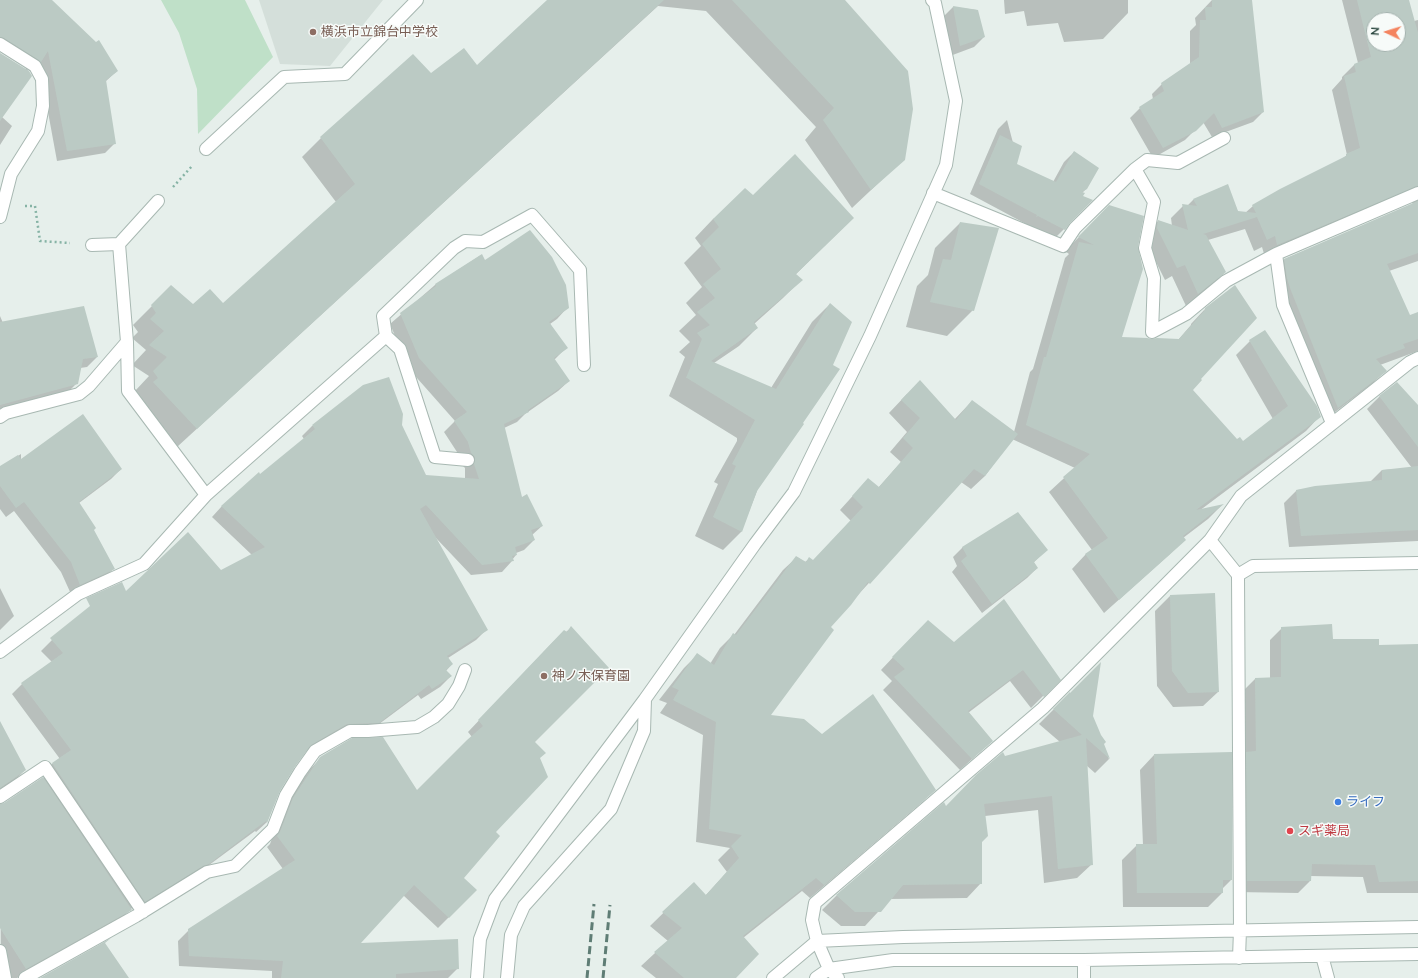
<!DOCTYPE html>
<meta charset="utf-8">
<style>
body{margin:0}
#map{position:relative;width:1418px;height:978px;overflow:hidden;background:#e6efeb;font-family:Lato,sans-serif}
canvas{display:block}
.north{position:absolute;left:1366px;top:12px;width:40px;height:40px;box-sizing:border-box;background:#f7fbf9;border:1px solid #a3b1ad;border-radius:50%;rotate:274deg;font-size:11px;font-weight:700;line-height:16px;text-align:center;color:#24423a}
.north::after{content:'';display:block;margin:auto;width:14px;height:18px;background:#f4845f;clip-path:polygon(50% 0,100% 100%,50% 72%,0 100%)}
</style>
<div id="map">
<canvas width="1418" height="978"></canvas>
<div class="north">N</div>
</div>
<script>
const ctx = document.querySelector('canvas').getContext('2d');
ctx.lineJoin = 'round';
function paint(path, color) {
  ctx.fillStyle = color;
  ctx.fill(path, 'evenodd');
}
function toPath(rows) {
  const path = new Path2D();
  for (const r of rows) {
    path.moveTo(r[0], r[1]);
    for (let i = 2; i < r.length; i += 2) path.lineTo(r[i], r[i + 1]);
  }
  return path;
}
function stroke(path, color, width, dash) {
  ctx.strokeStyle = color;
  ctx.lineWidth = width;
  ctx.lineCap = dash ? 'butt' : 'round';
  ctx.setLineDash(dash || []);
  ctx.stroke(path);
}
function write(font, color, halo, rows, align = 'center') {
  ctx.font = font + ' Lato,"Noto Sans JP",sans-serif';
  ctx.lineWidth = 3;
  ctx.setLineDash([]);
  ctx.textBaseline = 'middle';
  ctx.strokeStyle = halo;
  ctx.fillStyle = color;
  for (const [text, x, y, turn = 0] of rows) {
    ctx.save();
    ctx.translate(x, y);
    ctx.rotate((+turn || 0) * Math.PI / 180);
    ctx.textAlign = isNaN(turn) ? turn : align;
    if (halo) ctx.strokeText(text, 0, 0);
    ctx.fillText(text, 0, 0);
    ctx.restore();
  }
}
paint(toPath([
 [259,0,383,0,330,66,280,64]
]), '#d4dfda');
paint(toPath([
 [161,0,245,0,273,57,198,134,197,89,179,33]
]), '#bfe0c8');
paint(toPath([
 [0,0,34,0,117,71,105,82,115,143,105,153,57,161,39,63,30,71,27,69,30,75,2,117,12,126,0,145,0,54,25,70,26,68,0,51],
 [549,0,843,0,904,159,852,208,805,140,816,127,706,11,658,6,177,447,135,401,140,397,135,391,149,376,132,365,146,350,132,338,138,332,133,325,171,287,193,305,223,304,336,202,302,157,321,138,431,75,477,66],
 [1004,0,1128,0,1128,13,1103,39,1064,42,1058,23,1027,26,1024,11,1005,14],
 [1212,0,1263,112,1253,122,1212,137,1203,122,1185,140,1153,158,1130,118,1140,108,1153,99,1152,94,1162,84,1190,65,1190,31,1196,25,1195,18],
 [1342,0,1408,0,1414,21,1418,20,1418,261,1389,271,1410,317,1418,313,1418,351,1380,365,1385,371,1373,383,1326,419,1272,272,1285,259,1413,205,1411,199,1265,257,1262,247,1254,251,1245,229,1208,240,1225,272,1213,284,1186,306,1172,276,1165,280,1145,240,1146,234,1158,221,1172,226,1171,218,1183,206,1187,206,1193,200,1227,185,1238,212,1245,213,1253,206,1342,159,1347,155,1332,90,1342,79,1342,77,1354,65,1358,63],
 [1374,20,1398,20,1398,44,1374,44],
 [953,7,977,10,984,37,974,47,950,56,943,17],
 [1007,120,1017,158,1016,165,1053,182,1064,162,1074,152,1087,188,1082,193,1064,229,1054,239,970,194,998,129],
 [753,197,853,218,795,275,801,280,783,298,754,324,757,328,739,346,714,363,771,388,812,322,830,304,741,532,723,550,695,536,718,484,714,482,737,441,737,438,669,396,685,357,679,352,690,342,679,331,696,315,686,303,702,287,684,263,701,246,695,238,713,219],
 [1110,206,1120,338,1152,341,1178,340,1191,325,1191,324,1205,309,1200,379,1192,390,1237,440,1243,442,1273,419,1236,355,1250,341,1320,416,1306,431,1199,511,1221,506,1208,519,1183,538,1170,554,1104,613,1072,569,1086,554,1092,550,1049,492,1075,468,1012,439,985,476,971,489,961,482,857,596,830,627,769,716,822,735,934,790,921,803,810,898,802,891,743,938,734,978,656,978,641,966,668,941,650,926,694,883,705,896,727,872,718,860,730,848,696,842,703,735,660,713,667,703,659,700,684,668,697,655,710,664,720,648,733,635,734,635,783,570,797,557,805,562,809,559,813,561,851,521,840,510,868,479,878,488,901,462,890,452,907,432,889,413,907,394,954,420,972,401,1014,432,1030,372,1033,369,1065,258,1069,254,1065,251],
 [960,223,973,310,947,336,906,327,917,286,928,275,935,248],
 [481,255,485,261,567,308,557,319,550,324,566,348,554,360,569,381,558,391,525,414,517,422,504,428,521,498,542,526,532,535,534,540,524,550,516,553,516,555,512,560,512,561,502,572,471,575,435,537,486,630,476,640,448,658,452,664,446,671,451,676,440,687,421,699,418,695,367,733,335,734,304,752,279,791,267,822,256,832,255,831,197,874,134,911,132,908,121,919,17,978,1,978,0,806,5,804,44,778,42,775,52,764,60,759,12,694,22,684,52,662,41,651,52,640,128,590,221,572,252,555,212,517,222,506,304,439,302,436,312,426,401,425,425,476,465,479,465,468,461,464,457,452,444,432,455,421,409,369,390,324,435,285],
 [0,316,3,323,97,357,87,367,80,368,77,383,67,393,0,411],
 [1397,383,1418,407,1418,541,1289,547,1284,503,1297,490,1370,482,1382,470,1412,468,1367,409,1379,397],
 [21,454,21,460,121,469,111,479,79,503,113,569,104,579,71,594,61,572,14,511,6,517,0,509,0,467],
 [963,547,1046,550,1033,563,1037,568,1027,578,982,613,952,572,957,566,953,557],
 [0,588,14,616,0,630],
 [1170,596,1218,692,1203,706,1173,707,1157,686,1155,611],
 [571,628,534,742,539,759,494,832,462,878,476,890,438,928,403,895,358,944,458,968,448,978,272,978,272,971,179,966,178,941,189,930,283,869,267,847,270,844,282,810,310,769,321,758,417,791,472,737,468,732,553,642],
 [1282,628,1332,640,1378,646,1418,645,1418,893,1367,893,1363,877,1310,876,1310,881,1298,893,1235,892,1243,691,1255,679,1270,678,1270,640],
 [916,633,954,643,1059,680,1031,708,1010,681,968,713,992,741,960,770,883,690,892,681,881,670],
 [1069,694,1092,716,1109,759,1095,773,1086,765,1092,864,1077,878,1044,883,1038,810,985,816,981,842,981,883,967,898,890,899,865,926,841,926,822,910,836,896,944,804,946,807,1005,757,1060,742,1039,724],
 [0,723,25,770,15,780,0,790],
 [1154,755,1231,880,1222,889,1222,893,1208,907,1123,907,1122,860,1137,845,1143,845,1140,770]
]), '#0003');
paint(toPath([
 [0,0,52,0,96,42,99,40,118,71,106,80,116,144,67,151,48,51,41,62,4,38,0,37],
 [547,0,664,0,197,429,153,382,158,378,153,371,167,357,149,345,164,331,150,319,156,313,151,305,171,285,193,304,210,289,223,303,355,184,320,137,413,54,431,73,464,48,477,65],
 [732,0,845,0,908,71,913,109,905,160,871,190,823,120,834,108],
 [1212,0,1252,0,1264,112,1222,128,1214,113,1196,131,1163,148,1139,107,1164,91,1161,83,1199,57,1200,20,1206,20,1205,7,1212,7],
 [1357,0,1409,0,1418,33,1418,186,1277,245,1275,236,1267,240,1257,217,1203,234,1206,235,1226,272,1198,294,1185,265,1177,268,1157,228,1158,220,1188,230,1182,204,1197,206,1193,199,1228,184,1238,211,1256,213,1252,205,1280,189,1346,156,1346,154,1360,148,1344,76,1356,72,1354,64,1371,57],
 [1374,20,1398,20,1398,44,1374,44],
 [953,6,978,10,985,37,960,46],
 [0,53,29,71,32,76,0,121],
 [1000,135,1022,146,1017,164,1056,182,1074,151,1099,168,1087,189,1082,192,1085,193,1083,196,1093,200,1070,223,1065,230,1038,216,1036,217,1037,215,979,184],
 [795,154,854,218,796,274,803,280,754,322,758,328,711,361,776,389,830,303,852,322,833,365,840,369,803,423,804,424,757,491,742,532,713,517,736,466,732,464,755,420,687,378,686,378,702,339,697,333,710,325,697,312,715,298,703,284,721,269,702,244,719,227,713,219,745,188,753,195],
 [1418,201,1418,253,1387,264,1410,315,1418,312,1418,339,1403,344,1405,348,1376,359,1387,371,1338,408,1290,288,1287,278,1284,259],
 [1109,205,1144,216,1138,247,1143,269,1122,337,1147,338,1152,339,1157,338,1179,339,1205,310,1205,308,1235,285,1257,318,1201,379,1202,380,1193,390,1237,439,1240,437,1243,441,1288,406,1249,340,1265,330,1317,406,1321,417,1196,510,1224,504,1183,536,1186,540,1119,600,1085,554,1108,538,1063,477,1090,454,1026,425,1044,357,1046,357,1079,242,1094,245,1078,237],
 [960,222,999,228,974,311,930,302,943,259,951,260],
 [530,230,552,257,566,285,569,308,549,322,568,348,554,358,570,381,528,410,529,412,504,424,522,497,527,494,543,526,531,530,535,540,515,547,517,555,512,556,514,561,482,565,426,505,420,509,488,630,447,656,453,664,446,670,452,676,432,689,429,685,379,723,347,724,311,745,294,768,280,791,267,823,266,821,251,832,209,864,203,866,145,902,52,763,71,750,21,683,63,653,50,638,90,606,86,598,122,582,126,591,188,532,221,570,265,547,221,506,259,472,260,474,315,429,312,425,363,385,389,377,403,414,402,425,426,475,479,479,474,464,475,457,471,453,468,442,454,421,467,412,419,358,400,313,436,286,435,284,482,254,485,260],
 [84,306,98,357,83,359,78,384,0,405,0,322],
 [920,380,956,420,972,400,1018,434,985,476,974,469,870,584,868,582,851,605,831,627,834,630,771,715,804,719,822,734,873,694,936,790,824,885,816,878,743,936,759,954,736,978,684,978,654,952,682,928,662,912,694,882,706,895,739,858,731,846,742,835,709,829,716,722,673,700,679,690,672,687,697,653,714,665,733,633,736,635,796,556,806,562,809,557,813,560,863,507,852,496,868,478,879,487,913,448,903,438,920,418,901,400],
 [1397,382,1418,405,1418,447,1379,396],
 [83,414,122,469,79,502,96,528,94,530,115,569,80,585,71,562,24,502,16,508,0,486,0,466,18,455,21,459],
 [1418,466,1418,530,1301,536,1296,490,1315,486,1382,480,1382,470],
 [1018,512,1048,550,1034,562,1038,568,992,604,961,561,967,556,962,547],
 [1215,593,1219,692,1188,693,1172,671,1170,595],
 [1004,599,1061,680,1044,697,1023,670,968,711,993,741,972,759,894,677,905,669,892,657,928,620,954,642],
 [1332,624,1333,639,1379,639,1379,645,1418,644,1418,881,1379,882,1375,865,1312,864,1311,881,1247,881,1246,752,1256,751,1255,678,1281,677,1281,627],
 [571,626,609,668,535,742,546,753,540,758,548,777,496,832,500,836,464,878,477,890,449,918,414,885,361,943,458,939,459,969,396,974,396,978,281,978,283,961,189,956,188,929,295,860,277,836,280,832,293,798,320,757,352,738,383,737,417,790,467,740,483,726,478,720,564,630,567,632],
 [1101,662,1093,716,1101,735,1106,742,1104,744,1110,759,1086,738,1093,865,1058,869,1052,796,984,804,988,836,982,842,982,884,903,885,881,912,855,912,836,895,944,802,946,806,976,775,1003,752,1005,756,1082,735,1053,709,1070,692,1070,693],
 [0,721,26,770,0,788],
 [1232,752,1232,880,1223,880,1223,893,1137,893,1136,844,1157,844,1154,754],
 [43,777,132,910,26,969,0,928,0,804,4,803],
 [111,938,105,943,129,978,40,978]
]), '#bbcac4');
const minor = toPath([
 [0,44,35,66,42,79,43,106,38,131,11,174,0,217],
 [206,149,284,77,345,74,417,0],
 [1135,169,1154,202,1145,248,1154,278,1152,332,1186,314,1226,281,1276,254],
 [933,193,1063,246,1075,228,1135,169,1147,160,1178,163,1224,138],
 [158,201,119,244,127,342,128,391,206,495],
 [92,245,119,244],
 [386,336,400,349,435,457,468,460],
 [0,417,6,413,79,394,89,386,127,342],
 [1332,423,1283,305,1276,254,1418,193],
 [1210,540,1238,575,1240,930,1239,958],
 [1238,575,1253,566,1418,563],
 [0,652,78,594,144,564,206,495,386,336,383,316,454,248,465,241,483,242,532,215,580,270,584,365],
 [0,797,45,767,143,912],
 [0,951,5,978],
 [1322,956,1328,978],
 [1084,960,1084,978],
 [25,978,136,916,207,872,235,866,273,829,286,795,300,772,315,751,350,731,368,731,417,727,434,717,448,704,459,686,465,670],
 [477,978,480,939,495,899,645,699],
 [507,978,511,935,524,906,611,809,644,731,645,699,755,544,794,492,870,336,946,165,956,101,935,3,932,0],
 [773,978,817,941,903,937,1418,927],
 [816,978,829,969,893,960,1084,960,1418,954],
 [838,978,829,969,817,941,812,920,815,903,1043,708,1210,540,1241,496,1410,362,1418,358]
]);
stroke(minor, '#a8b8b2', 14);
stroke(toPath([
 [173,187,193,165],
 [25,206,35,206,40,241,70,243]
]), '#86b3a5', 2.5, [2, 3]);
stroke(minor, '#fff', 12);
stroke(toPath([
 [587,978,594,904],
 [603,978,610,905]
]), '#5f7d75', 3, [8, 4]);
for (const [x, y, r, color] of [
 [313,32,4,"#8d6e63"],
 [544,676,4,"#8d6e63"],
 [1338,802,4,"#3f7fe0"],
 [1290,831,4,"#e0444e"]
]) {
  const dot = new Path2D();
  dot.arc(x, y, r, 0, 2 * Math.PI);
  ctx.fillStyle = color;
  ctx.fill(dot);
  stroke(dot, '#f7fbf9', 1.5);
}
write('13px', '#785e54', '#f7fbf9', [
 ["横浜市立錦台中学校",321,32],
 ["神ノ木保育園",552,676]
], 'left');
write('13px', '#366cbe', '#f7fbf9', [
 ["ライフ",1346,802]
], 'left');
write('13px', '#be3a42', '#f7fbf9', [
 ["スギ薬局",1298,831]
], 'left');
</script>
